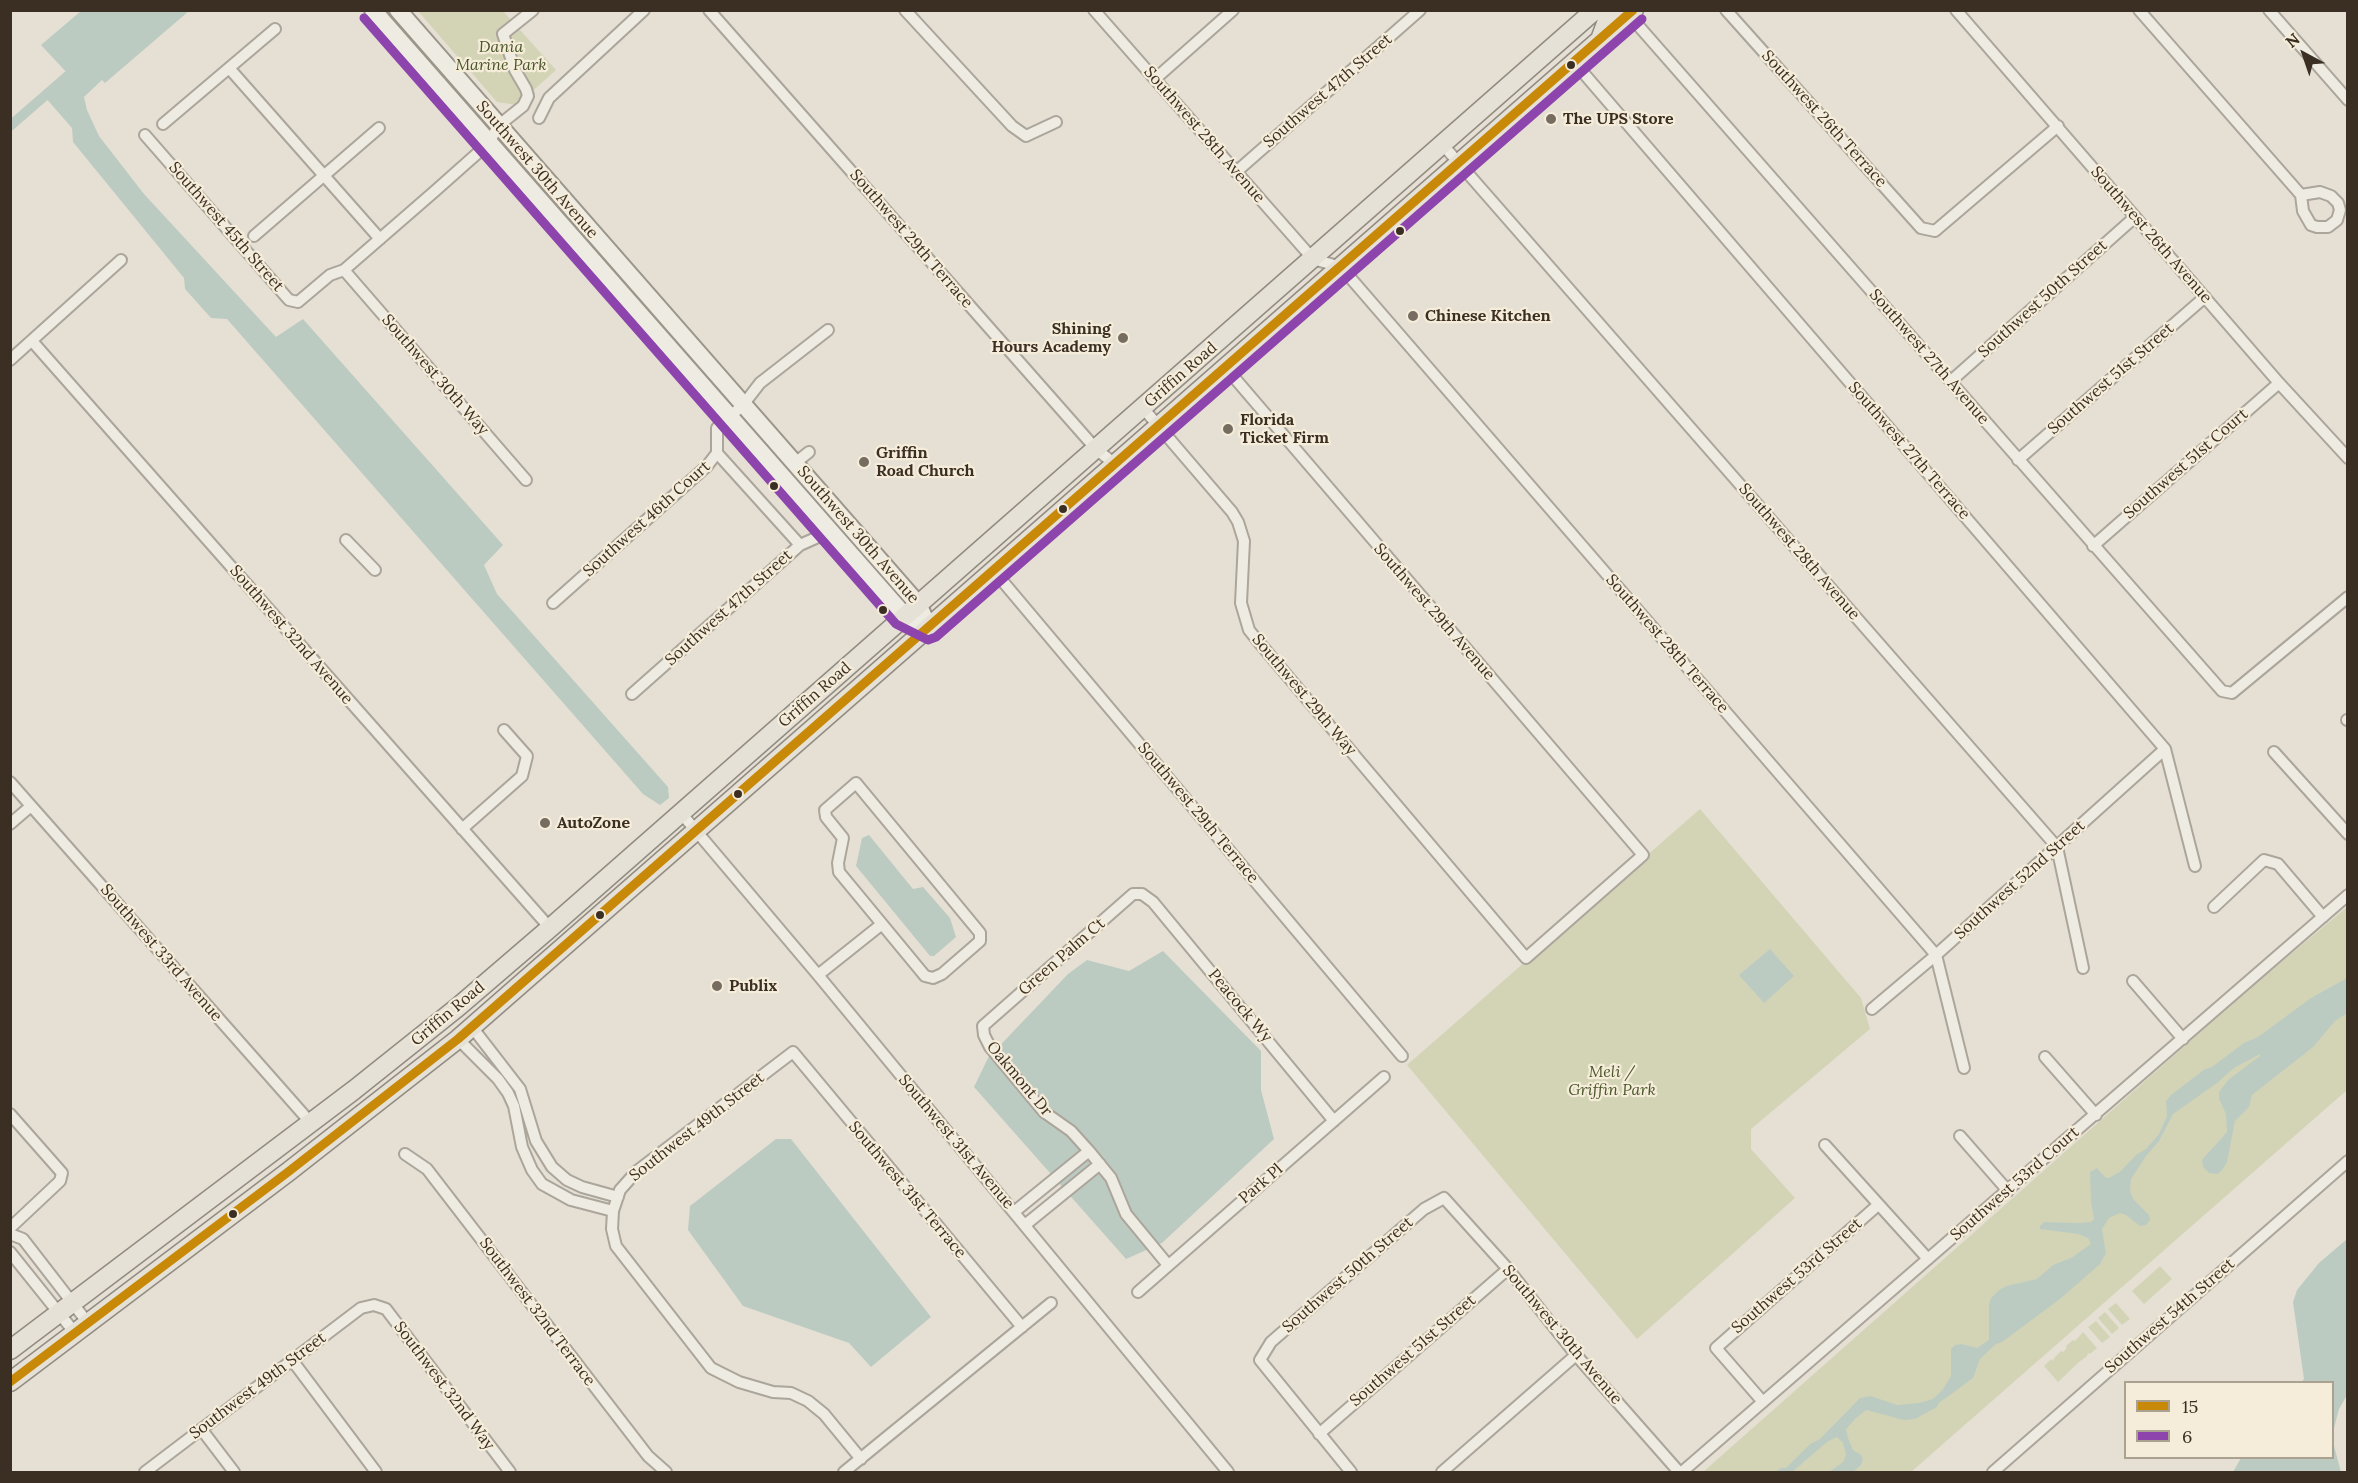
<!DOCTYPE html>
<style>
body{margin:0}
#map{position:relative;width:2358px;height:1483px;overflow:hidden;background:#e5e0d3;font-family:Lora,serif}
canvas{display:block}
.frame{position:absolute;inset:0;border:12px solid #3b2e22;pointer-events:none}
.legend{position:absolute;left:2124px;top:1381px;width:210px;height:78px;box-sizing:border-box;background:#f5edda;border:2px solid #aba190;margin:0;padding:8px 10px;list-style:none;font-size:18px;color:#3b2e22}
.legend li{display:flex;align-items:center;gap:12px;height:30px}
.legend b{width:30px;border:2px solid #aba190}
.north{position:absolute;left:2274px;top:24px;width:60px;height:60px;-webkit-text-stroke:4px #f5edda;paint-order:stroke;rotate:320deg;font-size:16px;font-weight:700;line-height:24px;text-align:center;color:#3b2e22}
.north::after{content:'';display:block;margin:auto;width:21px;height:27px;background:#3b2e22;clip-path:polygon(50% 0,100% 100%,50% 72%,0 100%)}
</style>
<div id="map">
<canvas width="2358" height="1483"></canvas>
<div class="frame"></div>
<ul class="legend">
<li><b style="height:8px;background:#c88808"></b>15</li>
<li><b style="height:8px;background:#8e44ad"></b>6</li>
</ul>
<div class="north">N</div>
</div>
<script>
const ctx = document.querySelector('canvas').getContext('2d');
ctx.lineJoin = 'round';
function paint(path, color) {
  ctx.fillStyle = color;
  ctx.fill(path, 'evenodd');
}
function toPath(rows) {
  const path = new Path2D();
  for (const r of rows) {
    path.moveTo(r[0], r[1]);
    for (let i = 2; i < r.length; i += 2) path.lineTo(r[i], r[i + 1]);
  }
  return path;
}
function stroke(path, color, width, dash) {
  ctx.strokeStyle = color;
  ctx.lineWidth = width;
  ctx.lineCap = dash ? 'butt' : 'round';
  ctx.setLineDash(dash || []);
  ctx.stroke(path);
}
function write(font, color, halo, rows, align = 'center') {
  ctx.font = font + ' Lora,serif';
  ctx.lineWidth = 4.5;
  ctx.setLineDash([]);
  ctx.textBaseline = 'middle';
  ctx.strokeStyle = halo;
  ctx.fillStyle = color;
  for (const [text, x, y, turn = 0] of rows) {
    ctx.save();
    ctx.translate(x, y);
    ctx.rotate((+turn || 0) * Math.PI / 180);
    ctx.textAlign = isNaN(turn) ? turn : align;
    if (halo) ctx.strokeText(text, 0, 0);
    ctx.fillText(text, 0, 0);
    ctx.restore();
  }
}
paint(toPath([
 [418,11,503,11,556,70,517,105,497,102],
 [1700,809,1861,998,1870,1029,1751,1129,1751,1149,1795,1198,1637,1339,1407,1065],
 [2347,907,2347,1090,1911,1472,1703,1472,2248,990],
 [2160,1266,2172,1279,2144,1304,2132,1291],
 [2116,1303,2130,1319,2122,1325,2108,1309],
 [2105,1312,2119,1328,2112,1334,2098,1318],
 [2096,1321,2110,1337,2102,1343,2088,1327],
 [2083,1332,2097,1348,2090,1354,2088,1353,2087,1356,2079,1362,2058,1382,2044,1366,2051,1359,2053,1361,2054,1358,2061,1351,2063,1352,2067,1348,2066,1346,2073,1340,2075,1341]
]), '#d3d4b6');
paint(toPath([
 [81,11,189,11,105,83,102,80,84,97,87,110,99,136,144,194,276,337,303,319,503,545,484,565,497,594,668,787,669,798,660,805,643,794,227,319,211,318,185,289,184,278,73,142,72,128,44,96,69,75,41,45],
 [869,835,913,889,923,887,950,918,956,937,934,956,930,956,856,866,862,838],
 [1770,949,1794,976,1764,1003,1739,975],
 [1163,951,1261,1051,1261,1090,1274,1139,1162,1243,1126,1259,974,1087,988,1058,1068,974,1087,960,1129,971],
 [2347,978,2347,1013,2335,1021,2313,1047,2252,1095,2249,1107,2235,1121,2227,1162,2222,1170,2218,1174,2209,1173,2203,1167,2202,1160,2227,1132,2226,1114,2219,1099,2219,1092,2228,1080,2260,1056,2260,1054,2234,1068,2217,1083,2173,1114,2159,1141,2146,1156,2131,1179,2130,1192,2134,1200,2149,1215,2150,1220,2146,1225,2140,1226,2126,1215,2120,1213,2109,1218,2102,1229,2106,1253,2100,1264,2060,1299,2002,1342,1996,1344,1980,1359,1973,1378,1939,1403,1937,1407,1915,1419,1904,1420,1866,1410,1855,1419,1846,1429,1848,1438,1853,1450,1861,1455,1863,1459,1861,1465,1853,1472,1829,1472,1843,1462,1846,1455,1843,1443,1837,1437,1827,1442,1792,1472,1776,1472,1781,1468,1786,1468,1810,1444,1820,1439,1860,1398,1871,1396,1897,1405,1919,1403,1933,1399,1943,1389,1951,1376,1951,1349,1955,1345,1962,1344,1977,1348,1989,1340,1989,1305,1991,1298,1999,1290,2006,1286,2037,1279,2053,1265,2071,1258,2091,1244,2088,1238,2078,1234,2040,1229,2040,1226,2044,1222,2080,1223,2091,1222,2094,1219,2091,1202,2090,1172,2097,1168,2105,1177,2109,1178,2121,1171,2136,1155,2146,1149,2159,1134,2167,1116,2166,1101,2171,1095,2205,1069,2212,1067,2244,1043,2258,1037,2311,998],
 [776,1139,791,1139,931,1317,871,1367,849,1343,743,1306,688,1230,690,1206],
 [2347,1239,2347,1395,2339,1409,2333,1432,2332,1382,2301,1382,2304,1379,2293,1302,2297,1290,2319,1263],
 [2333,1442,2341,1472,2233,1472,2241,1458,2332,1458]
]), '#bccbc2');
stroke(toPath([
 [10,126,78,67]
]), '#bccbc2', 10);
const minor = toPath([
 [709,10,1096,449,1116,465],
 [905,10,1012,126,1026,136,1056,122],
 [1094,10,1313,259,1341,267,1936,955,1964,1068],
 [1726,10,1921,228,1935,231,2058,126],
 [1956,10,2279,383,2348,458],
 [2139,10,2301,195,2303,211,2311,225,2317,227,2328,227,2337,220,2340,210,2338,203,2331,196,2320,192,2301,195],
 [2269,10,2348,100],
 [1629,15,2222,691,2232,693,2348,597],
 [1574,62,2165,749,2195,866],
 [229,68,380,239],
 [1155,79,1233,10],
 [539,118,549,98,644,10],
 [163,124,275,29],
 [145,135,289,300,298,302,330,275,344,270,435,191,489,143,498,126,523,106,528,96,526,89,515,70,503,34,533,10],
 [1443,145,2057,847,2083,968],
 [1236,172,1420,10],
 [254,236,379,128],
 [344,270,526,480],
 [32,341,550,928],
 [10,360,121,260],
 [1951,381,2135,217],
 [1143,408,1232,512,1238,522,1244,541,1241,603,1249,630,1257,640,1526,958,1643,855,1226,368],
 [717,453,800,545],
 [2018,460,2205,297],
 [795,463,809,452],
 [346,540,375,570],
 [2093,546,2279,383],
 [994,571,1402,1056],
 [553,603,707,466,717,453,717,428,743,405,760,383,828,330],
 [632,694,800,545,818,537,833,534],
 [2347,720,2348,720],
 [2274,752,2348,834],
 [10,782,311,1123],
 [856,783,980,933,980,941,942,974,933,978,925,976,839,872,838,863,843,838,826,817,825,810,856,783],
 [681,813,818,975,1228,1472],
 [10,824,31,806],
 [462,829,522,776,527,756,504,730],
 [2214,907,2264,860,2278,864,2323,917],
 [818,975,882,924],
 [2133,981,2183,1039],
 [1872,1009,1936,955,2165,749],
 [472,1027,520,1089,536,1141,552,1167,567,1180,582,1187,618,1197],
 [458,1039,498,1079,508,1093,514,1106,522,1147,532,1170,542,1184,571,1200,613,1211],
 [2045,1057,2096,1115],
 [10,1114,62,1173,60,1181,10,1228],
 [1960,1136,2008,1191],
 [1825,1145,1928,1259],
 [405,1154,427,1169,648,1456,666,1472],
 [1014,1212,1089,1151],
 [1025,1225,1100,1164],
 [10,1234,23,1239,88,1323],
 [10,1252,75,1333],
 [1168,1265,1126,1214,1111,1178,1089,1151,1071,1131,1044,1112,990,1047,984,1035,983,1026,1133,894,1142,894,1153,902,1334,1121],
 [1138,1292,1384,1077],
 [292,1360,376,1472],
 [1763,1402,1716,1348,1878,1205],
 [202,1430,234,1472],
 [1319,1434,1508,1269],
 [861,1459,824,1414,808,1401,791,1393,773,1392,739,1382,711,1368,616,1246,612,1229,613,1211,620,1190,637,1171,793,1052,1022,1327],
 [145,1472,361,1308,374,1305,386,1309,510,1472],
 [844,1472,1051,1303],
 [1351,1472,1260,1360,1271,1342,1424,1209,1444,1198,1508,1269,1576,1355,1679,1472],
 [1442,1472,1576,1355],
 [1682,1472,2348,895],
 [1993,1472,2348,1161]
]);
const secondary = toPath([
 [373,10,905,616,928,628],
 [398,10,918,604,924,617]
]);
const primary = toPath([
 [1601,37,1611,10],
 [10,1350,354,1090,458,1007,550,928,1595,10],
 [10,1382,288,1172,458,1039,1634,10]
]);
stroke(minor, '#aba59b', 14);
stroke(secondary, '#9b958a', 20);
stroke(primary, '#918b82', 21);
stroke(minor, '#eeebe3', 10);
stroke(secondary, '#eeebe3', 16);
stroke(primary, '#e6e1d6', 18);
stroke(toPath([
 [10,1382,288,1172,458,1039,1633,10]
]), '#c88808', 9);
stroke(toPath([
 [364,18,896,624,928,640,936,637,1642,19]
]), '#8e44ad', 9);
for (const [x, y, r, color] of [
 [1571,65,5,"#3b2e22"],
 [1551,119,6,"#766c60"],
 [1400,231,5,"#3b2e22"],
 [1413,316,6,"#766c60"],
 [1123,338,6,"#766c60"],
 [1228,429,6,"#766c60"],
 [864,462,6,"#766c60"],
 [774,486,5,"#3b2e22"],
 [1063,509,5,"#3b2e22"],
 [883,610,5,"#3b2e22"],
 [738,794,5,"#3b2e22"],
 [545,823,6,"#766c60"],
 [600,915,5,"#3b2e22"],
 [717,986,6,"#766c60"],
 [233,1214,5,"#3b2e22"]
]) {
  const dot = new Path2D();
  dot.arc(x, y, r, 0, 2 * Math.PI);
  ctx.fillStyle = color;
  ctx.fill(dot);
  stroke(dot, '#f5edda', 2);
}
write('italic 16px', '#4a562a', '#f5edda', [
 ["Dania",501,47],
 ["Marine Park",501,65],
 ["Meli /",1612,1072],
 ["Griffin Park",1612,1090]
]);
write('16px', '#3b2e22', '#f5edda', [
 ["Southwest 47th Street",1328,91,-41],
 ["Southwest 26th Terrace",1824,119,48],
 ["Southwest 28th Avenue",1204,135,49],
 ["Southwest 30th Avenue",537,170,49],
 ["Southwest 45th Street",226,227,49],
 ["Southwest 26th Avenue",2151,235,49],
 ["Southwest 29th Terrace",911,239,49],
 ["Southwest 50th Street",2043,299,-42],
 ["Southwest 27th Avenue",1929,357,49],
 ["Southwest 30th Way",435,375,49],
 ["Griffin Road",1181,375,-41],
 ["Southwest 51st Street",2111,379,-41],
 ["Southwest 27th Terrace",1909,451,49],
 ["Southwest 51st Court",2186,464,-41],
 ["Southwest 46th Court",647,519,-42],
 ["Southwest 30th Avenue",858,535,49],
 ["Southwest 28th Avenue",1799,552,49],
 ["Southwest 47th Street",729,608,-42],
 ["Southwest 29th Avenue",1434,612,49],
 ["Southwest 32nd Avenue",291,635,49],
 ["Southwest 28th Terrace",1667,644,49],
 ["Griffin Road",815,695,-41],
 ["Southwest 29th Way",1304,695,50],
 ["Southwest 29th Terrace",1198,813,50],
 ["Southwest 52nd Street",2020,880,-42],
 ["Southwest 33rd Avenue",161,953,49],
 ["Green Palm Ct",1062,957,-41],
 ["Peacock Wy",1240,1006,50],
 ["Griffin Road",448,1014,-40],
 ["Oakmont Dr",1019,1079,50],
 ["Southwest 49th Street",697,1127,-38],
 ["Southwest 31st Avenue",956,1142,50],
 ["Park Pl",1261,1184,-41],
 ["Southwest 53rd Court",2015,1184,-41],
 ["Southwest 31st Terrace",907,1190,50],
 ["Southwest 50th Street",1348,1275,-41],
 ["Southwest 53rd Street",1797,1276,-41],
 ["Southwest 32nd Terrace",537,1312,53],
 ["Southwest 54th Street",2170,1316,-41],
 ["Southwest 30th Avenue",1562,1335,50],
 ["Southwest 51st Street",1413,1351,-41],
 ["Southwest 49th Street",258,1386,-37],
 ["Southwest 32nd Way",444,1386,53]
]);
write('bold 16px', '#3b2e22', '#f5edda', [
 ["The UPS Store",1563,119],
 ["Chinese Kitchen",1425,316],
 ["Shining",1111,329,"right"],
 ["Hours Academy",1111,347,"right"],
 ["Florida",1240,420],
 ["Ticket Firm",1240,438],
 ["Griffin",876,453],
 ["Road Church",876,471],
 ["AutoZone",557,823],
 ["Publix",729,986]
], 'left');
</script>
